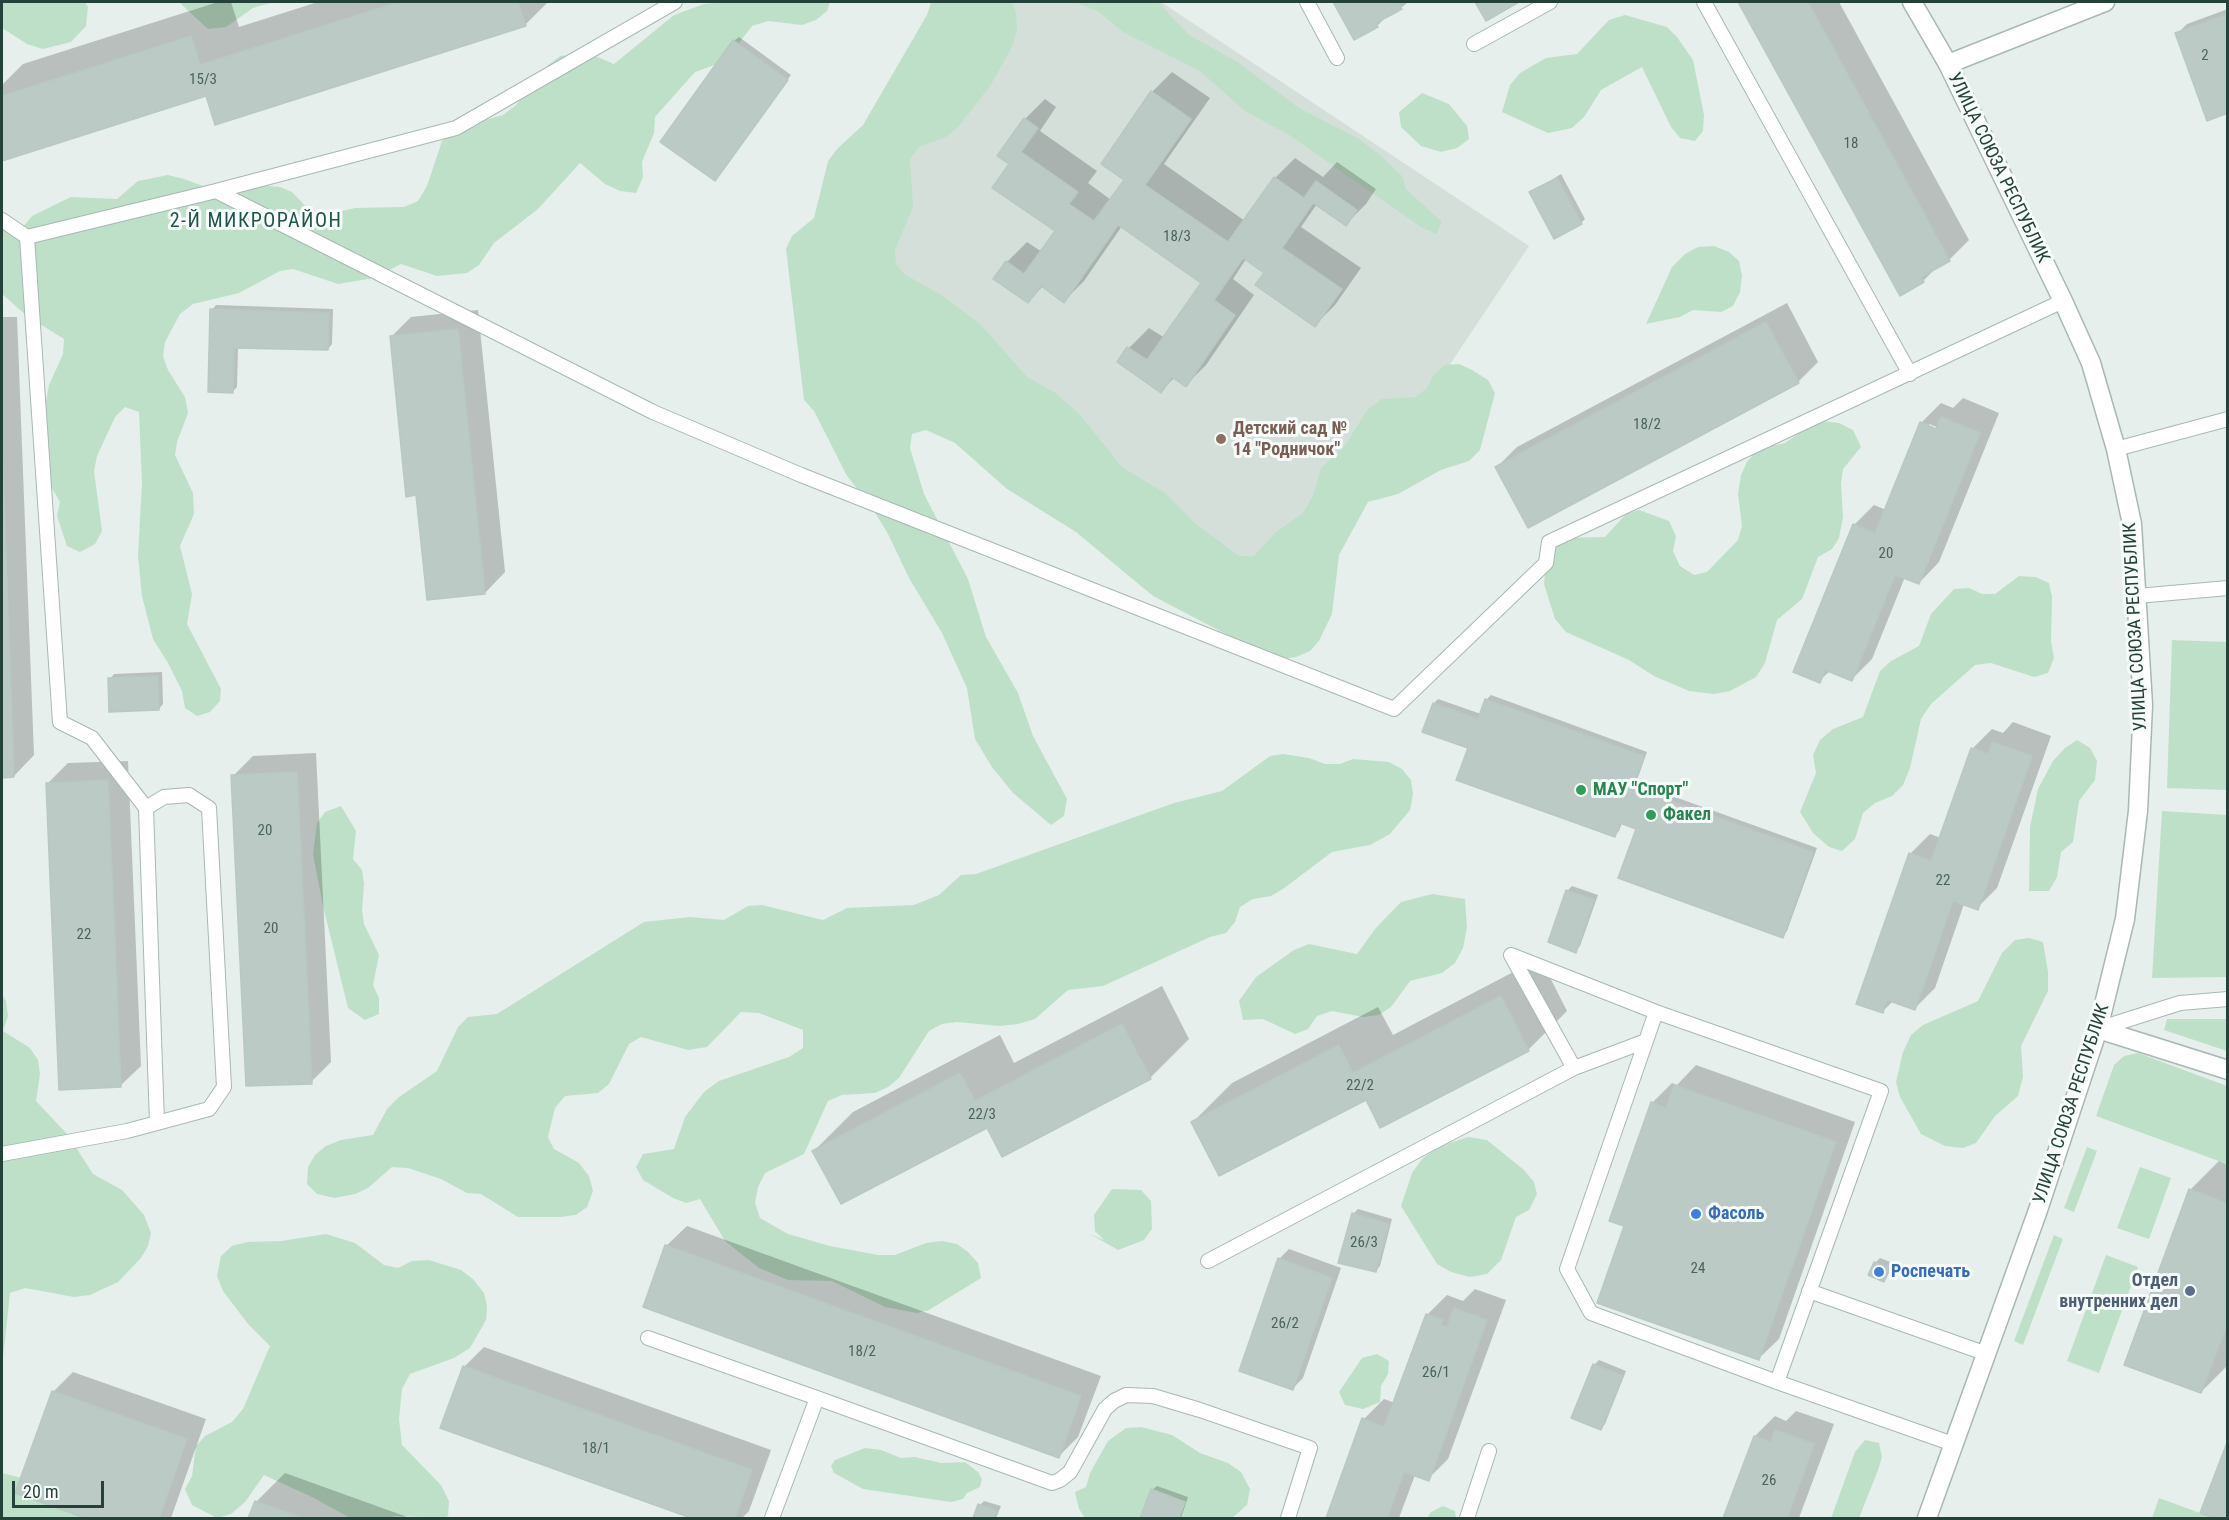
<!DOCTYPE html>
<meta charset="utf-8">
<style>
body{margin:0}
#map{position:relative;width:2229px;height:1520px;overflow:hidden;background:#e6efeb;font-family:"Roboto Condensed",sans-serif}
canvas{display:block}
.frame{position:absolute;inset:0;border:3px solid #24423a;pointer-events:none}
.scale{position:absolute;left:12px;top:1481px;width:92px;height:27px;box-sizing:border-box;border:3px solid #24423a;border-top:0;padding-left:8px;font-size:18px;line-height:21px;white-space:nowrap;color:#24423a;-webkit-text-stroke:4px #f7fbf9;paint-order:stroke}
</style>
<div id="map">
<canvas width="2229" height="1520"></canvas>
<div class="frame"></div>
<div class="scale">20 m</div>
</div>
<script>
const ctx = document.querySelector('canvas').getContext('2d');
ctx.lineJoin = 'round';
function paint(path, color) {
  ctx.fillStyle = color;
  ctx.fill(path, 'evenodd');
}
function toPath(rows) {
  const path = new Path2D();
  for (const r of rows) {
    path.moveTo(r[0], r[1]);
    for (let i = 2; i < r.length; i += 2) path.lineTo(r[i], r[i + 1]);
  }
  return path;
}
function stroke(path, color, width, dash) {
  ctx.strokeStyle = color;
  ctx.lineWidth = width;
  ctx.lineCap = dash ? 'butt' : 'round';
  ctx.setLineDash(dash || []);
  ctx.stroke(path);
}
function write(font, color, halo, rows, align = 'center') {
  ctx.font = font + ' "Roboto Condensed",sans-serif';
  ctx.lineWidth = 6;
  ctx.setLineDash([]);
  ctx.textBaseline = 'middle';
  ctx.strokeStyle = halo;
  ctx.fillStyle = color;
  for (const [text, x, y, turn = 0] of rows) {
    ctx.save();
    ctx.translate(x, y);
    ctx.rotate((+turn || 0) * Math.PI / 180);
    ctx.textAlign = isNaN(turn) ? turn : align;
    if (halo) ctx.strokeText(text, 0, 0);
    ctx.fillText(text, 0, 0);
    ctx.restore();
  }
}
paint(toPath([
 [976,2,1161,2,1529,246,1290,604,794,274]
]), '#d4dfda');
paint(toPath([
 [2,2,85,2,88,7,86,26,71,42,43,49,27,44,2,28],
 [180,2,274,2,253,8,226,27,208,29,182,5],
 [724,2,830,2,827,11,816,20,802,25,768,21,752,26,725,61,695,72,655,117,654,133,642,162,643,177,636,193,620,191,605,184,580,163,538,209,494,243,479,265,467,273,437,276,401,264,374,278,338,284,293,269,280,271,239,293,193,304,180,314,165,342,163,356,168,370,185,397,188,413,177,442,175,455,193,493,194,514,180,546,192,594,187,624,221,689,220,701,210,712,197,716,185,708,182,691,168,663,153,639,142,596,138,556,142,483,139,412,125,407,115,417,97,456,94,471,102,531,95,544,80,552,67,546,57,516,60,502,38,464,37,449,49,385,63,354,64,339,27,316,2,294,2,227,23,227,32,216,71,197,117,199,138,181,168,175,184,179,216,191,250,184,280,187,292,192,313,214,326,215,355,208,404,207,418,201,427,186,442,141,456,128,503,115,516,105,547,66,560,56,588,53,614,64,674,15,704,4],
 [931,2,1012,2,1016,13,1017,30,1012,47,990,86,959,126,946,137,919,147,910,159,913,207,895,250,896,264,904,274,943,296,980,324,1027,377,1056,393,1081,416,1122,467,1165,493,1196,524,1239,556,1254,556,1275,533,1303,513,1313,496,1321,468,1344,447,1368,409,1382,399,1415,397,1427,388,1434,374,1445,365,1459,364,1472,370,1488,380,1495,393,1480,450,1469,461,1441,470,1398,494,1368,502,1339,555,1332,614,1319,641,1310,651,1296,657,1283,659,1268,656,1153,596,1076,532,1007,489,955,443,926,430,912,434,910,448,924,494,968,579,986,637,1018,693,1033,736,1067,799,1064,816,1051,825,1013,793,992,767,975,739,967,688,942,633,909,578,887,532,869,503,847,476,814,411,804,400,786,249,792,236,814,218,828,161,838,148,863,125,927,15],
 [1075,2,1158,2,1189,35,1236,61,1299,108,1359,139,1379,154,1402,176,1406,189,1442,222,1436,234,1421,227,1289,135,1245,111,1200,71,1123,32,1099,12],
 [1625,15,1667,27,1677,37,1693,60,1704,115,1703,131,1695,141,1680,138,1671,127,1642,67,1601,90,1584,117,1572,128,1548,133,1502,112,1510,85,1520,73,1546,58,1577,54,1609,20],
 [1422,93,1449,104,1467,126,1469,139,1457,148,1441,152,1421,146,1401,127,1399,112],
 [1714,246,1729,252,1739,261,1742,276,1740,292,1733,306,1721,312,1693,310,1680,317,1646,324,1672,267,1685,254,1698,247],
 [1822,421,1839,423,1853,430,1861,447,1843,469,1841,484,1843,517,1839,538,1832,549,1818,557,1802,599,1777,620,1765,663,1756,677,1730,691,1714,694,1689,691,1654,676,1629,660,1566,632,1555,619,1544,584,1546,563,1563,538,1605,537,1626,514,1639,510,1669,521,1676,536,1673,551,1680,566,1694,575,1707,572,1738,540,1742,526,1738,494,1741,475,1747,462,1758,449,1785,443,1809,426],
 [2019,576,2036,577,2049,583,2052,597,2051,641,2054,658,2048,673,2034,677,1991,663,1975,665,1931,704,1921,719,1910,768,1903,785,1892,796,1875,803,1863,813,1855,839,1842,851,1829,847,1813,833,1800,812,1816,773,1813,755,1820,740,1833,729,1863,717,1880,671,1891,661,1919,646,1931,614,1954,589,1969,588,1982,594,1995,594],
 [2172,640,2227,642,2227,790,2167,788],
 [2077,740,2090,748,2097,761,2095,780,2079,801,2073,842,2061,852,2057,877,2049,891,2029,891,2030,827,2038,789,2053,761,2065,748],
 [1283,754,1309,758,1325,764,1340,764,1353,759,1389,762,1402,769,1411,780,1413,794,1410,810,1390,834,1370,845,1332,852,1283,889,1271,896,1253,899,1240,907,1235,922,1226,933,1210,937,1103,986,1068,990,1035,1019,1018,1024,999,1026,957,1022,942,1024,929,1031,899,1078,888,1087,875,1093,842,1095,828,1101,804,1154,765,1173,758,1187,755,1203,760,1218,788,1234,830,1246,878,1255,895,1255,926,1243,942,1241,957,1244,968,1252,978,1263,981,1278,929,1310,917,1313,885,1307,832,1281,788,1280,759,1268,725,1241,700,1199,686,1203,673,1198,643,1180,636,1167,643,1154,674,1149,685,1117,704,1092,719,1081,789,1057,803,1048,803,1030,759,1013,741,1012,707,1047,688,1050,641,1037,629,1044,609,1084,598,1093,565,1096,555,1108,548,1137,554,1149,579,1163,589,1176,593,1191,587,1207,576,1215,560,1217,518,1217,481,1194,467,1193,441,1179,408,1168,392,1167,368,1188,355,1194,335,1198,317,1194,307,1184,308,1167,315,1155,326,1146,341,1140,373,1135,387,1109,399,1097,437,1071,458,1027,468,1017,497,1014,644,922,690,917,724,920,748,906,762,905,823,920,847,908,914,905,939,895,961,875,976,874,1174,803,1222,791,1270,756],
 [341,806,356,831,353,859,362,870,364,884,362,911,364,924,379,955,373,985,379,998,379,1014,365,1020,348,1008,323,906,313,854,317,823,325,812],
 [2162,811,2227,815,2227,977,2152,978],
 [1432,894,1465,899,1467,928,1463,948,1455,963,1442,973,1410,981,1391,1007,1379,1015,1363,1017,1332,1011,1317,1016,1308,1029,1295,1034,1263,1019,1243,1020,1239,1001,1256,977,1294,950,1309,944,1357,954,1375,929,1401,902],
 [2029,938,2043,942,2048,972,2048,991,2021,1046,2023,1077,2018,1096,1995,1116,1976,1143,1963,1148,1945,1146,1921,1134,1900,1097,1896,1082,1903,1052,1911,1035,1923,1025,1978,1001,2002,953,2015,940],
 [2,994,6,1001,8,1016,3,1031,30,1048,38,1060,40,1074,36,1101,68,1135,93,1174,122,1190,144,1215,151,1233,148,1246,141,1258,118,1282,90,1295,74,1297,25,1288,10,1293,2,1368],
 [2167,1019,2227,1019,2227,1051,2164,1030],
 [2138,1053,2227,1086,2227,1164,2096,1116,2114,1065,2124,1056],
 [1468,1137,1487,1140,1524,1170,1534,1182,1537,1194,1529,1210,1516,1217,1501,1260,1487,1274,1470,1277,1451,1272,1437,1264,1401,1206,1412,1173,1422,1159,1438,1147],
 [2087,1147,2097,1151,2074,1212,2064,1208],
 [2140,1167,2171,1178,2149,1239,2117,1228],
 [1112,1189,1141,1190,1151,1201,1152,1229,1144,1240,1118,1250,1090,1234,1104,1240,1095,1231,1094,1215],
 [326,1234,355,1243,384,1265,398,1268,412,1261,429,1260,461,1270,473,1279,484,1293,487,1306,486,1320,470,1348,454,1358,410,1374,402,1389,399,1419,402,1445,441,1485,449,1501,448,1516,444,1518,395,1516,390,1518,350,1518,312,1497,264,1475,245,1502,231,1514,217,1518,192,1505,185,1489,192,1476,196,1446,205,1436,232,1422,243,1409,270,1346,248,1324,223,1291,217,1276,221,1256,232,1246,247,1242,281,1241],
 [2054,1235,2063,1239,2023,1345,2014,1341],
 [2106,1255,2138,1267,2099,1373,2067,1361],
 [1377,1354,1389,1361,1388,1374,1381,1386,1380,1402,1363,1409,1345,1405,1339,1392,1362,1358],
 [1141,1427,1172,1435,1200,1453,1228,1463,1241,1472,1250,1489,1247,1505,1232,1518,1085,1518,1079,1509,1075,1492,1086,1487,1090,1473,1108,1441,1126,1428],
 [1865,1440,1879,1443,1882,1457,1878,1470,1859,1518,1831,1518,1855,1452],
 [865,1448,881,1450,901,1458,915,1457,941,1463,965,1462,978,1472,982,1479,980,1487,967,1493,963,1499,951,1502,863,1489,834,1473,831,1466,835,1460],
 [2,1473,34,1481,65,1493,104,1518,2,1518],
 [2159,1498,2200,1513,2214,1518,2152,1518],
 [1443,1506,1455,1511,1456,1518,1427,1518,1431,1512]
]), '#bfe0c8');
paint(toPath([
 [218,2,231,2,239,27,318,2,548,2,525,25,207,94,2,159,2,85,23,64],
 [1335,2,1408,2,1401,8,1388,15,1377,26,1354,38],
 [1477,2,1516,2,1487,19],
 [1740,2,1839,2,1969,240,1949,260,1938,266,1923,281,1900,294],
 [2228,9,2228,112,2177,34,2187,24],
 [739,37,791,75,719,175,734,41],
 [1172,72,1210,98,1164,164,1245,221,1275,178,1295,158,1323,177,1337,162,1376,189,1366,204,1346,224,1317,204,1301,227,1361,268,1335,305,1315,325,1266,273,1246,259,1233,279,1254,295,1206,365,1186,385,1175,377,1161,391,1119,361,1129,348,1149,328,1165,338,1204,282,1122,226,1084,281,1064,301,1043,286,1028,302,1007,262,1027,242,1042,252,1057,230,1011,164,1025,119,1045,99,1056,107,1040,131,1097,171,1088,183,1111,200,1126,179,1152,92],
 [1561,174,1585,219,1581,223,1531,193],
 [1787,303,1818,362,1798,382,1497,467,1517,447],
 [216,305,333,309,332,344,328,349,238,346,237,387,233,391,212,310],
 [478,310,505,572,485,593,418,494,391,337,411,317],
 [2,317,17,317,34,755,14,776,2,776],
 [1963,398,1999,413,1939,562,1919,583,1905,577,1872,659,1852,679,1830,671,1819,681,1854,525,1874,505,1886,510,1921,423,1941,403,1953,408],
 [1929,424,1944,430,1943,433,1929,428],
 [162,672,163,704,159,709,110,679,114,674],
 [1491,695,1647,752,1636,783,1817,848,1787,931,1782,936,1638,828,1622,823,1619,831,1614,836,1469,747,1434,703,1438,699,1481,714,1486,700],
 [2013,722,2051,736,1997,888,1977,908,1964,904,1935,988,1915,1008,1894,1000,1883,1011,1910,854,1930,834,1941,838,1972,749,1992,729,2003,733],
 [316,753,331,1062,311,1082,233,776,253,756],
 [128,761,141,1066,120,1086,48,783,68,763],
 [1572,886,1598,895,1580,946,1575,951,1567,891],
 [1540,958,1567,1011,1528,1050,1366,1098,1193,1122,1232,1083,1378,1007,1393,1035],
 [1162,986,1189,1039,1150,1078,988,1126,814,1151,853,1112,1000,1035,1014,1063],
 [1696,1065,1855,1122,1779,1339,1758,1359,1626,1225,1652,1103,1672,1083,1677,1085],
 [2219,1161,2228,1165,2228,1365,2201,1392,2190,1190],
 [1358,1209,1392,1219,1380,1266,1375,1271,1353,1214],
 [687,1226,1101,1376,1078,1437,1058,1457,666,1246],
 [1289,1249,1341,1268,1303,1378,1293,1388,1279,1259],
 [1880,1258,1893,1263,1888,1275,1884,1280,1875,1263],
 [1475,1289,1506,1300,1448,1459,1428,1479,1415,1475,1399,1518,1327,1518,1364,1419,1384,1399,1395,1403,1427,1315,1447,1295,1463,1301],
 [484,1347,771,1450,749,1511,742,1518,695,1518,442,1427,464,1367],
 [1599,1360,1626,1371,1605,1424,1601,1428,1594,1365],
 [73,1372,206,1419,171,1518,90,1518,17,1492,53,1392],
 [1796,1411,1834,1424,1799,1518,1725,1518,1755,1436,1775,1416,1786,1421],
 [285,1473,410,1518,250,1518,256,1502],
 [1157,1486,1188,1497,1181,1518,1142,1518,1152,1490],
 [984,1501,1001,1506,996,1518,975,1518,980,1505]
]), '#0003');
const building = toPath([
 [399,2,518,2,526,26,215,125,206,96,2,161,2,96,191,36,200,65,399,2],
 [1333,2,1398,2,1402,9,1376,23,1378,27,1354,40,1333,2],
 [1475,2,1519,2,1486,21,1475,2],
 [1738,2,1808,2,1950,261,1921,277,1924,282,1900,296,1738,2],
 [2228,14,2228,113,2207,121,2175,33,2228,14],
 [733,40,788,80,715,181,660,142,733,40],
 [1151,91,1191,119,1145,185,1228,242,1274,177,1304,198,1316,181,1357,210,1346,226,1313,203,1282,248,1342,289,1315,327,1255,285,1264,273,1243,258,1214,300,1235,315,1186,387,1172,377,1161,393,1117,362,1127,347,1147,360,1201,283,1118,225,1064,303,1041,286,1028,303,993,279,1006,261,1024,274,1055,231,992,188,1009,164,997,156,1024,118,1038,128,1021,152,1078,192,1069,204,1094,221,1124,180,1101,164,1151,91],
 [1557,178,1582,224,1554,239,1529,192,1557,178],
 [210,309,329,313,328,350,234,348,233,393,208,392,210,309],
 [1766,322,1799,383,1528,528,1495,467,1766,322],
 [458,329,485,594,427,600,416,495,406,497,390,336,458,329],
 [1941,417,1980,433,1919,584,1895,575,1852,681,1825,670,1820,683,1793,672,1853,524,1875,533,1920,422,1936,429,1941,417],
 [2,445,14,777,2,778,2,445],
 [158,676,159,710,109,712,108,678,158,676],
 [1485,699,1644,756,1633,787,1813,852,1783,938,1618,878,1636,829,1620,823,1615,837,1456,780,1468,748,1422,732,1433,703,1478,719,1485,699],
 [1992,742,2032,756,1978,910,1953,901,1915,1010,1887,1000,1883,1013,1856,1004,1909,853,1931,861,1971,748,1988,754,1992,742],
 [297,772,312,1084,246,1086,231,775,297,772],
 [108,780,121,1087,59,1090,46,783,108,780],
 [1566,890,1594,900,1576,953,1548,942,1566,890],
 [1501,996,1529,1051,1380,1128,1366,1100,1219,1176,1191,1122,1339,1045,1353,1073,1501,996],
 [1122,1024,1151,1079,1002,1157,987,1128,841,1204,812,1151,960,1073,975,1101,1122,1024],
 [1674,1085,1836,1142,1759,1360,1597,1303,1624,1226,1609,1221,1651,1102,1666,1108,1674,1085],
 [2189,1189,2228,1204,2228,1322,2201,1393,2124,1365,2189,1189],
 [1352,1213,1389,1224,1376,1272,1338,1263,1352,1213],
 [665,1245,1081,1396,1059,1458,643,1307,665,1245],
 [1278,1258,1332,1278,1293,1390,1239,1371,1278,1258],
 [1874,1262,1890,1268,1884,1282,1868,1275,1874,1262],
 [1454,1308,1487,1320,1429,1481,1404,1472,1387,1518,1326,1518,1362,1418,1384,1427,1426,1314,1443,1320,1441,1325,1447,1327,1454,1308],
 [1593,1364,1623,1376,1601,1430,1571,1418,1593,1364],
 [463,1366,752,1470,735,1518,691,1518,440,1428,463,1366],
 [52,1391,187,1439,159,1518,85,1518,15,1493,52,1391],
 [1775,1430,1814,1444,1787,1518,1723,1518,1754,1436,1771,1442,1775,1430],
 [2228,1440,2228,1518,2214,1518,2200,1513,2228,1440],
 [1151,1489,1185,1502,1179,1518,1140,1518,1151,1489],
 [255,1501,302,1518,248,1518,255,1501],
 [978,1504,997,1511,994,1518,973,1518,978,1504]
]);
paint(building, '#bbcac4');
stroke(building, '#b8c9c2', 1.5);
const service = toPath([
 [1307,2,1337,58],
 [1704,2,1910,374],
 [1474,44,1550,2],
 [216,191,456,128,675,2],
 [2,220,27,237,60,722,92,738,146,808,157,1123,127,1131,2,1154],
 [27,237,216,191,653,412,801,475,1394,709,1546,563,1549,542,2063,301],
 [2116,449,2228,419],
 [2137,596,2228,588],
 [146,808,164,797,189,795,209,808,224,1087,209,1109,157,1123],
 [2098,1029,2180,1003,2228,999],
 [1646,1041,1574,1068,1511,955,1656,1012],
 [1208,1261,1574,1068],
 [1809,1291,1987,1354],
 [648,1338,817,1398],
 [1777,1382,1881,1091,1656,1012,1567,1269,1591,1313,1777,1382,1953,1444],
 [772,1518,817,1398,1052,1483,1060,1480,1070,1472,1105,1409,1114,1401,1126,1395,1153,1396,1200,1410,1310,1448,1288,1518],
 [1467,1518,1489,1451]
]);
const minor = toPath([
 [1948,64,2105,2],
 [2098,1029,2228,1070]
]);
const tertiary = toPath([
 [1912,2,1948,64,2063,301,2091,363,2116,449,2132,524,2143,705,2138,811,2125,919,2098,1029,2037,1213,1927,1518]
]);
stroke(service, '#a8b8b2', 16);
stroke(minor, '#a8b8b2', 21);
stroke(tertiary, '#a8b8b2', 21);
stroke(service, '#fff', 14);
stroke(minor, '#fff', 18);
stroke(tertiary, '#fff', 18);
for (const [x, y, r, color] of [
 [1221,439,6,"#8d6e63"],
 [1581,790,6,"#2e9e5b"],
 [1651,815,6,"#2e9e5b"],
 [1696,1214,6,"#3f7fe0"],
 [1879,1272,6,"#3f7fe0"],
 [2190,1291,6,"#5c6f8a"]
]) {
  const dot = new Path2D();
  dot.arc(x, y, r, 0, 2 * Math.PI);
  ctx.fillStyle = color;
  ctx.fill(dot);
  stroke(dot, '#f7fbf9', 2);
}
write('15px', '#4a645c', null, [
 ["2",2205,56],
 ["15/3",203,80],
 ["18",1851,144],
 ["18/3",1177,237],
 ["18/2",1647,425],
 ["20",1886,554],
 ["20",265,831],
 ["22",1943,881],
 ["20",271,929],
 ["22",84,935],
 ["22/2",1360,1086],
 ["22/3",982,1115],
 ["26/3",1364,1243],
 ["24",1698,1269],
 ["26/2",1285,1324],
 ["18/2",862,1352],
 ["26/1",1436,1373],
 ["18/1",596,1449],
 ["26",1769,1481]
]);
write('18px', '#24423a', '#f7fbf9', [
 ["УЛИЦА СОЮЗА РЕСПУБЛИК",1998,168,64],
 ["УЛИЦА СОЮЗА РЕСПУБЛИК",2136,627,-93],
 ["УЛИЦА СОЮЗА РЕСПУБЛИК",2072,1104,-72]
]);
write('bold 18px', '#785e54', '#f7fbf9', [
 ["Детский сад №",1233,429],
 ["14 \"Родничок\"",1233,450]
], 'left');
write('bold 18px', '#27864d', '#f7fbf9', [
 ["МАУ \"Спорт\"",1593,790],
 ["Факел",1663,815]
], 'left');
write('bold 18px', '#366cbe', '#f7fbf9', [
 ["Фасоль",1708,1214],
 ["Роспечать",1891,1272]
], 'left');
write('bold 18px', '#4e5e75', '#f7fbf9', [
 ["Отдел",2178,1281],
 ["внутренних дел",2178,1302]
], 'right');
ctx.letterSpacing = '1.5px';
write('20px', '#1f5548', '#f7fbf9', [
 ["2-Й МИКРОРАЙОН",256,222]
]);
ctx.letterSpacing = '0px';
</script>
